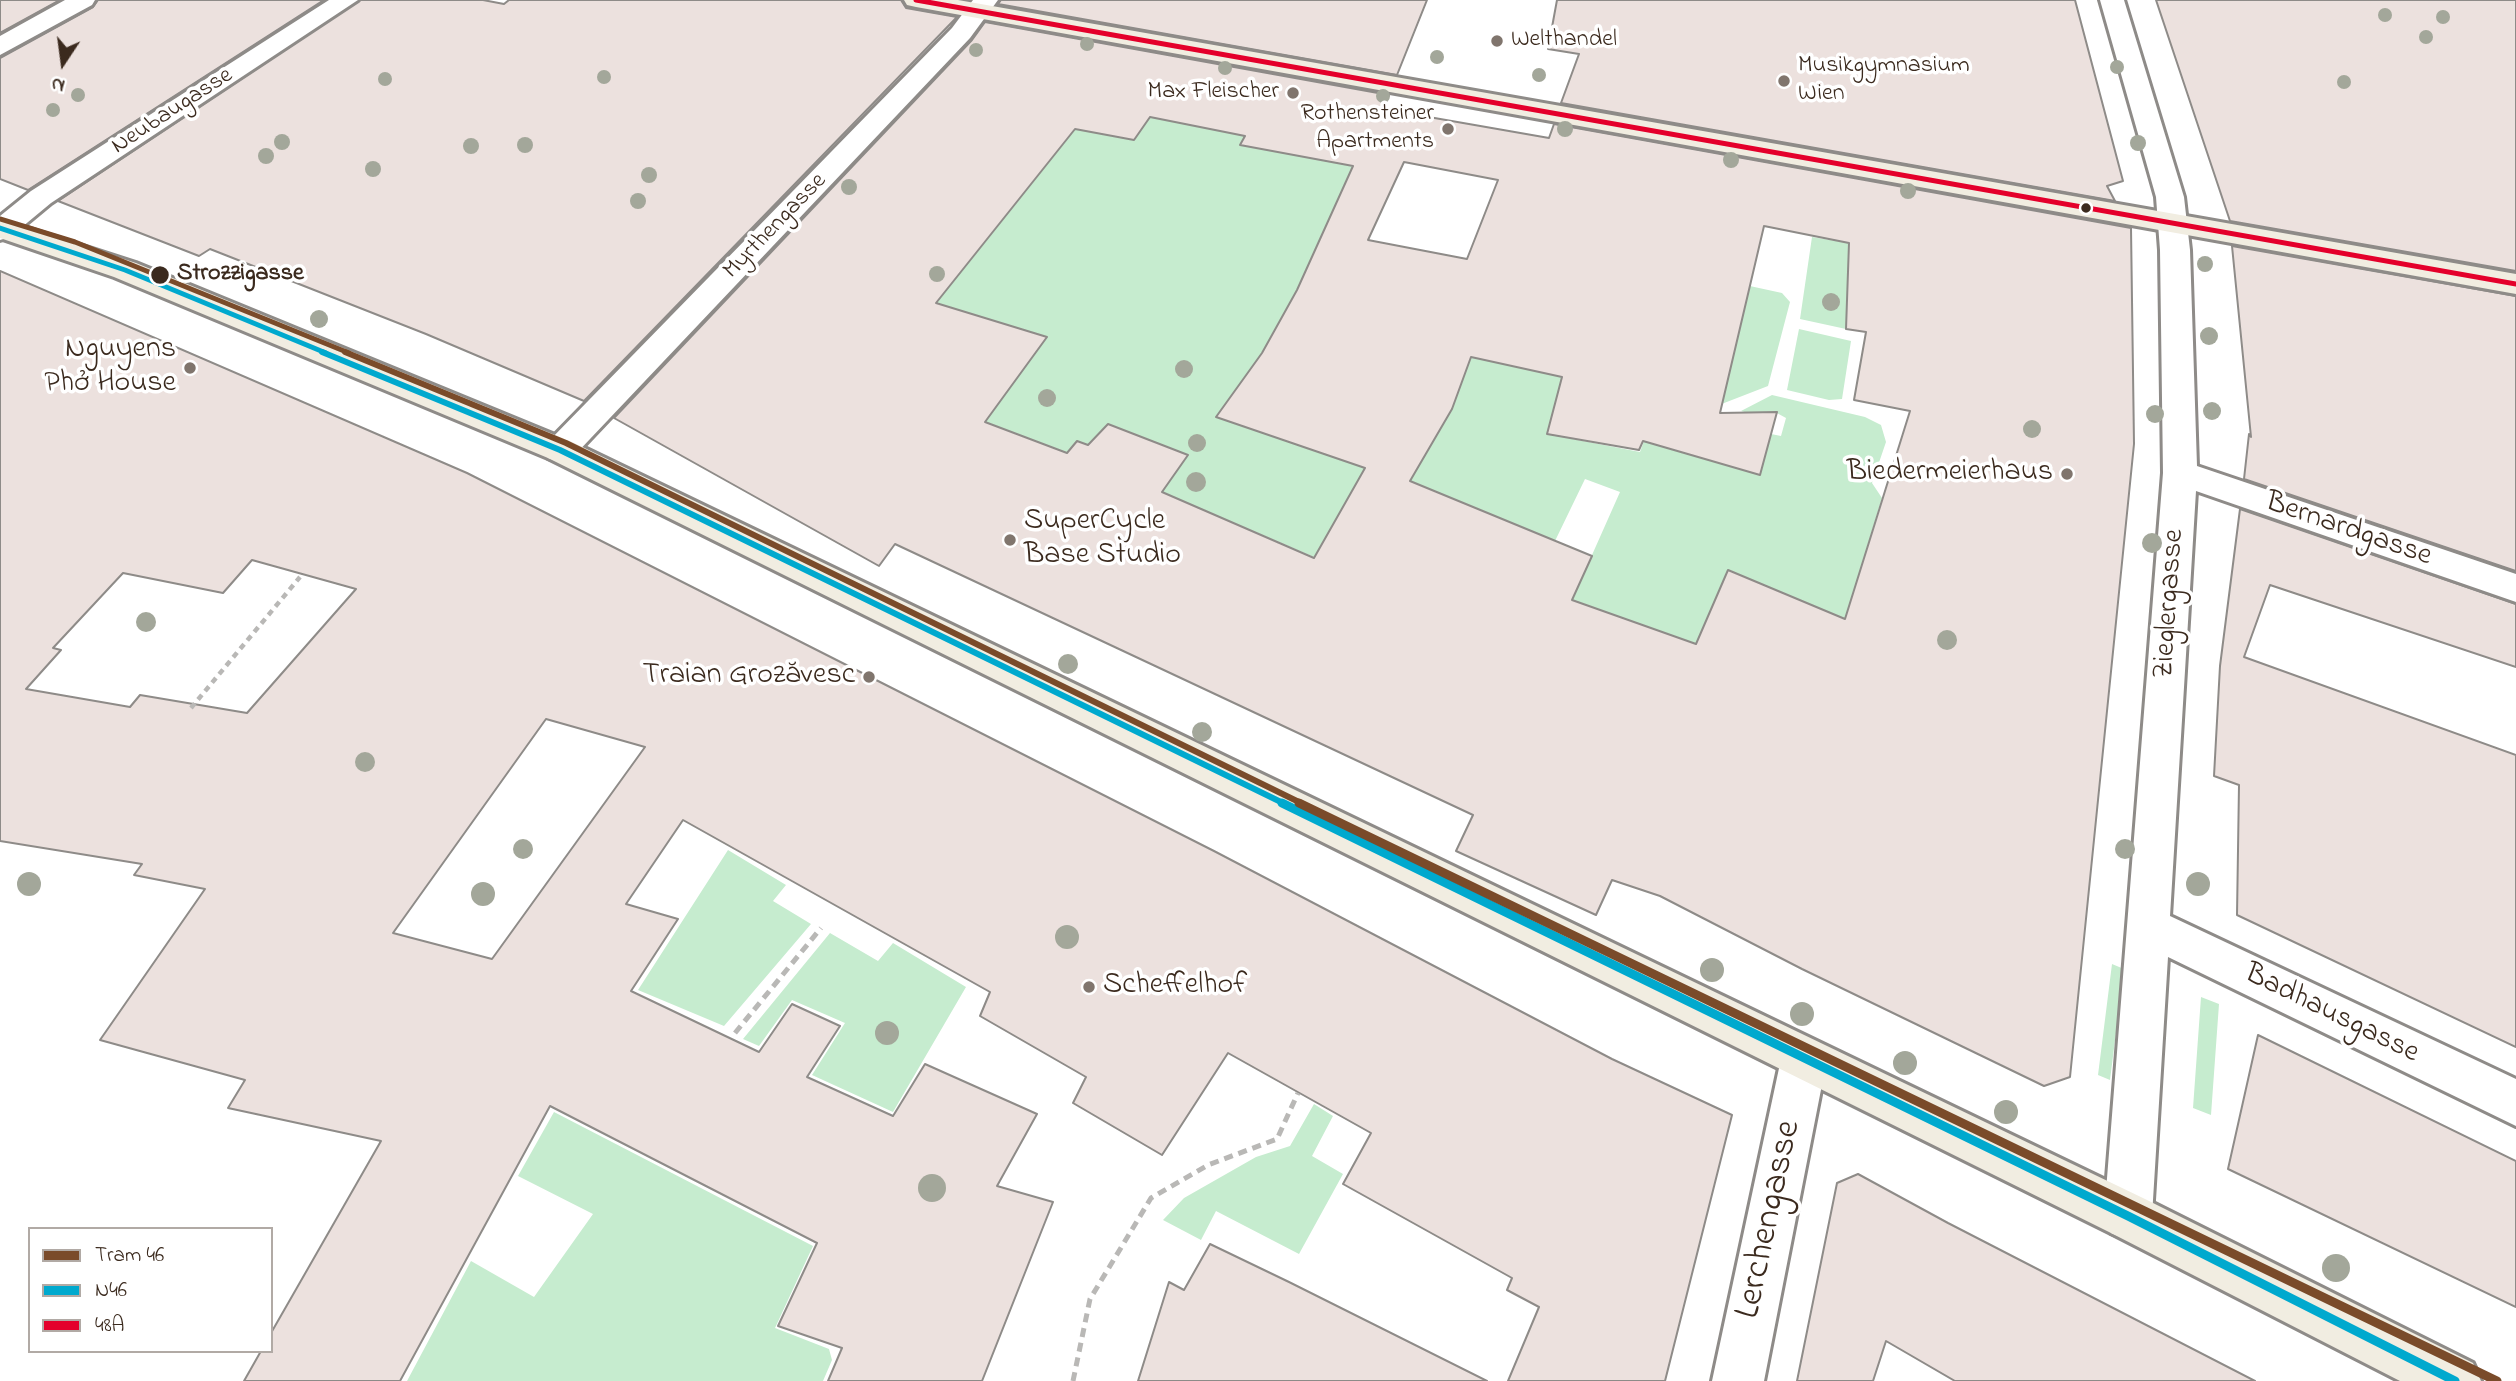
<!DOCTYPE html>
<meta charset="utf-8">
<style>
body{margin:0}
#map{position:relative;width:2516px;height:1381px;overflow:hidden;background:#fff;font-family:"Indie Flower",sans-serif}
canvas{display:block}
.legend{position:absolute;left:28px;top:1227px;width:245px;height:126px;box-sizing:border-box;background:#fff;border:2px solid #b1aaa5;margin:0;padding:9px 12px;list-style:none;font-size:21px;color:#3b2a1e}
.legend li{display:flex;align-items:center;gap:14px;height:35px}
.legend b{width:35px;border:2px solid #b1aaa5}
.north{position:absolute;left:28px;top:28px;width:70px;height:70px;-webkit-text-stroke:5px #fff;paint-order:stroke;rotate:193deg;font-size:19px;font-weight:700;line-height:28px;text-align:center;color:#3b2a1e}
.north::after{content:'';display:block;margin:auto;width:24px;height:32px;background:#3b2a1e;clip-path:polygon(50% 0,100% 100%,50% 72%,0 100%)}
</style>
<div id="map">
<canvas width="2516" height="1381"></canvas>
<ul class="legend">
<li><b style="height:9px;background:#7a4b2a"></b>Tram 46</li>
<li><b style="height:9px;background:#00a9ce"></b>N46</li>
<li><b style="height:9px;background:#e4002b"></b>48A</li>
</ul>
<div class="north">N</div>
</div>
<script>
const ctx = document.querySelector('canvas').getContext('2d');
ctx.lineJoin = 'round';
function paint(path, color) {
  ctx.fillStyle = color;
  ctx.fill(path, 'evenodd');
}
function toPath(rows) {
  const path = new Path2D();
  for (const r of rows) {
    path.moveTo(r[0], r[1]);
    for (let i = 2; i < r.length; i += 2) path.lineTo(r[i], r[i + 1]);
  }
  return path;
}
function stroke(path, color, width, dash) {
  ctx.strokeStyle = color;
  ctx.lineWidth = width;
  ctx.lineCap = dash ? 'butt' : 'round';
  ctx.setLineDash(dash || []);
  ctx.stroke(path);
}
function write(font, color, halo, rows, align = 'center') {
  ctx.font = font + ' "Indie Flower",sans-serif';
  ctx.lineWidth = 7;
  ctx.setLineDash([]);
  ctx.textBaseline = 'middle';
  ctx.strokeStyle = halo;
  ctx.fillStyle = color;
  for (const [text, x, y, turn = 0] of rows) {
    ctx.save();
    ctx.translate(x, y);
    ctx.rotate((+turn || 0) * Math.PI / 180);
    ctx.textAlign = isNaN(turn) ? turn : align;
    if (halo) ctx.strokeText(text, 0, 0);
    ctx.fillText(text, 0, 0);
    ctx.restore();
  }
}
paint(toPath([
 [1155,110,1192,125,1245,136,1241,145,1359,154,1297,290,1262,353,1216,417,1365,468,1356,575,1204,510,1164,559,1118,553,1188,455,1109,424,1088,445,1077,441,1067,453,985,422,1047,337,906,294,1075,129,1134,140],
 [1812,237,1849,243,1846,329,1800,319],
 [1736,283,1782,293,1790,302,1768,386,1719,405],
 [1799,329,1851,341,1842,399,1829,400,1787,390],
 [1471,357,1562,377,1547,434,1640,452,1644,441,1771,434,1781,436,1786,418,1775,412,1763,412,1762,417,1741,411,1772,395,1865,417,1881,425,1886,442,1872,483,1882,498,1845,619,1728,570,1697,644,1572,600,1620,492,1585,479,1555,541,1410,481,1452,409],
 [728,850,786,885,773,901,811,924,724,1026,638,990],
 [830,933,878,961,893,943,966,987,893,1112,812,1075,845,1023,792,1000,759,1046,743,1039],
 [2112,964,2124,969,2110,1080,2098,1075],
 [2201,997,2219,1004,2211,1115,2193,1108],
 [1314,1104,1333,1116,1312,1156,1343,1174,1299,1254,1216,1211,1201,1240,1163,1220,1184,1198,1256,1157,1290,1146],
 [554,1112,813,1246,775,1328,829,1349,832,1360,823,1381,407,1381,471,1261,534,1297,593,1214,518,1176]
]), '#c6eccf');
const building = toPath([
 [0,0,60,0,0,33,0,0],
 [98,0,324,0,28,190,0,179,0,58,93,7,98,0],
 [360,0,483,0,504,4,509,0,901,0,906,8,957,17,584,401,426,334,210,249,199,256,58,201,360,0],
 [1001,0,1427,0,1397,75,998,4,1001,0],
 [1557,0,2075,0,2123,181,2107,186,2115,201,1561,103,1579,54,1548,49,1557,0],
 [2156,0,2516,0,2516,271,2230,221,2156,0],
 [985,22,1389,95,1383,109,1549,138,1554,124,2131,228,2134,444,2070,1077,2044,1086,1802,969,1660,896,1612,880,1596,915,1456,851,1473,815,895,544,879,566,614,418,972,40,985,22],
 [1150,117,1245,136,1240,145,1353,166,1297,290,1262,353,1216,417,1365,468,1314,558,1162,492,1188,455,1108,424,1088,445,1077,441,1067,453,985,422,1047,337,936,303,1075,129,1134,140,1150,117],
 [1404,162,1498,180,1467,259,1368,240,1404,162],
 [1764,226,1849,243,1846,329,1866,332,1854,400,1910,411,1845,619,1728,570,1696,644,1572,600,1592,556,1410,481,1452,409,1471,357,1562,377,1547,434,1639,450,1643,441,1760,475,1777,412,1720,413,1764,226],
 [2232,246,2516,296,2516,571,2244,479,2249,434,2251,437,2232,246],
 [0,271,467,473,1214,851,1612,1059,1732,1115,1665,1381,1508,1381,1539,1307,1507,1290,1512,1278,1343,1184,1371,1133,1228,1053,1162,1155,1073,1103,1086,1077,980,1016,990,992,683,820,626,904,678,919,631,991,759,1052,792,1004,840,1026,807,1077,893,1116,925,1064,1037,1114,997,1186,1053,1202,982,1381,828,1381,842,1348,778,1326,817,1243,550,1106,400,1381,244,1381,261,1351,271,1351,271,1333,381,1141,228,1108,245,1080,100,1040,205,889,134,875,142,864,0,841,0,271],
 [252,560,356,589,247,713,140,695,130,707,26,689,61,650,53,648,123,573,223,593,252,560],
 [546,719,645,747,492,959,393,933,546,719],
 [2240,509,2516,604,2516,667,2270,585,2244,657,2516,755,2516,1047,2237,915,2239,785,2214,776,2220,666,2240,509],
 [2258,1035,2516,1161,2516,1307,2228,1169,2258,1035],
 [1858,1174,1948,1223,2255,1381,1955,1381,1886,1341,1873,1381,1797,1381,1837,1183,1858,1174],
 [1210,1244,1289,1282,1487,1381,1138,1381,1169,1282,1184,1290,1210,1244]
]);
paint(building, '#ece1de');
stroke(building, '#8e8b88', 2);
const minor = toPath([
 [65,0,95,0,92,5,0,55,0,36,65,0],
 [329,0,358,0,51,203,10,237,0,240,0,216,31,191,329,0],
 [973,0,998,0,970,38,572,458,560,462,548,458,543,450,548,442,952,28,973,0],
 [2100,0,2124,0,2184,197,2190,250,2197,466,2516,574,2516,602,2196,491,2170,916,2516,1079,2516,1126,2168,957,2152,1216,2145,1233,2128,1240,2111,1233,2104,1216,2163,473,2160,250,2156,197,2100,0],
 [1804,1037,1820,1044,1827,1059,1764,1381,1712,1381,1781,1059,1788,1044,1804,1037]
]);
const major = toPath([
 [904,0,958,0,2516,274,2516,294,916,7,907,5,904,0],
 [0,219,136,263,572,442,2145,1199,2473,1363,2481,1381,2400,1381,2111,1233,548,458,114,277,0,238,0,219]
]);
stroke(minor, '#8e8b88', 6);
stroke(major, '#8e8b88', 6);
stroke(toPath([
 [191,708,300,577]
]), '#b9b8b6', 4.5, [6, 5]);
stroke(toPath([
 [735,1033,821,928],
 [1073,1381,1090,1299,1151,1198,1208,1165,1277,1139,1298,1093]
]), '#b9b8b6', 5, [9, 6]);
paint(minor, '#fff');
paint(major, '#f1ede1');
stroke(toPath([
 [0,228,125,270,326,353]
]), '#00a9ce', 5);
stroke(toPath([
 [322,352,560,450,1285,804]
]), '#00a9ce', 6);
stroke(toPath([
 [1282,803,2128,1216,2455,1381]
]), '#00a9ce', 9);
stroke(toPath([
 [916,0,2516,284]
]), '#e4002b', 5);
stroke(toPath([
 [0,219,75,242,349,353]
]), '#7a4b2a', 5);
stroke(toPath([
 [345,352,566,443,1303,804]
]), '#7a4b2a', 6);
stroke(toPath([
 [1299,803,2497,1381]
]), '#7a4b2a', 9);
ctx.fillStyle = '#a3a79a';
for (const [x, y, r] of [
 [2385,15,7],
 [2443,17,7],
 [2426,37,7],
 [1087,44,7],
 [976,50,7],
 [1437,57,7],
 [2117,67,7],
 [1225,68,7],
 [1539,75,7],
 [604,77,7],
 [385,79,7],
 [2344,82,7],
 [78,95,7],
 [1383,96,7],
 [53,110,7],
 [1565,129,8],
 [282,142,8],
 [2138,143,8],
 [525,145,8],
 [471,146,8],
 [266,156,8],
 [1731,160,8],
 [373,169,8],
 [649,175,8],
 [849,187,8],
 [1908,191,8],
 [638,201,8],
 [2205,264,8],
 [937,274,8],
 [1831,302,9],
 [319,319,9],
 [2209,336,9],
 [1184,369,9],
 [1047,398,9],
 [2212,411,9],
 [2155,414,9],
 [2032,429,9],
 [1197,443,9],
 [1196,482,10],
 [2152,543,10],
 [146,622,10],
 [1947,640,10],
 [1068,664,10],
 [1202,732,10],
 [365,762,10],
 [523,849,10],
 [2125,849,10],
 [29,884,12],
 [2198,884,12],
 [483,894,12],
 [1067,937,12],
 [1712,970,12],
 [1802,1014,12],
 [887,1033,12],
 [1905,1063,12],
 [2006,1112,12],
 [932,1188,14],
 [2336,1268,14]
]) {
  ctx.beginPath();
  ctx.arc(x, y, r, 0, 2 * Math.PI);
  ctx.fill();
}
for (const [x, y, r, color] of [
 [1497,41,7,"#80756d"],
 [1784,81,7,"#80756d"],
 [1293,93,7,"#80756d"],
 [1448,129,7,"#80756d"],
 [2086,208,6,"#3b2a1e"],
 [160,275,10,"#3b2a1e"],
 [190,368,7,"#80756d"],
 [2067,474,7,"#80756d"],
 [1010,540,7,"#80756d"],
 [869,677,7,"#80756d"],
 [1089,987,7,"#80756d"]
]) {
  const dot = new Path2D();
  dot.arc(x, y, r, 0, 2 * Math.PI);
  ctx.fillStyle = color;
  ctx.fill(dot);
  stroke(dot, '#fff', 2.5);
}
write('24px', '#3b2a1e', '#fff', [
 ["Welthandel",1511,41],
 ["Musikgymnasium",1798,67],
 ["Wien",1798,95],
 ["Max Fleischer",1279,93,"right"],
 ["Rothensteiner",1434,115,"right"],
 ["Apartments",1434,143,"right"]
], 'left');
write('24px', '#3b2a1e', '#fff', [
 ["Neubaugasse",173,112,-33],
 ["Myrthengasse",776,227,-46]
]);
write('bold 24px', '#3b2a1e', '#fff', [
 ["Strozzigasse",177,275]
], 'left');
write('30px', '#3b2a1e', '#fff', [
 ["Nguyens",176,351],
 ["Phở House",176,385],
 ["Biedermeierhaus",2053,474],
 ["SuperCycle",1024,523,"left"],
 ["Base Studio",1024,557,"left"],
 ["Traian Grozăvesc",855,677],
 ["Scheffelhof",1103,987,"left"]
], 'right');
write('30px', '#3b2a1e', '#fff', [
 ["Bernardgasse",2348,531,19],
 ["Zieglergasse",2171,604,-86],
 ["Badhausgasse",2331,1015,26]
]);
write('37px', '#3b2a1e', '#fff', [
 ["Lerchengasse",1771,1220,-78]
]);
</script>
